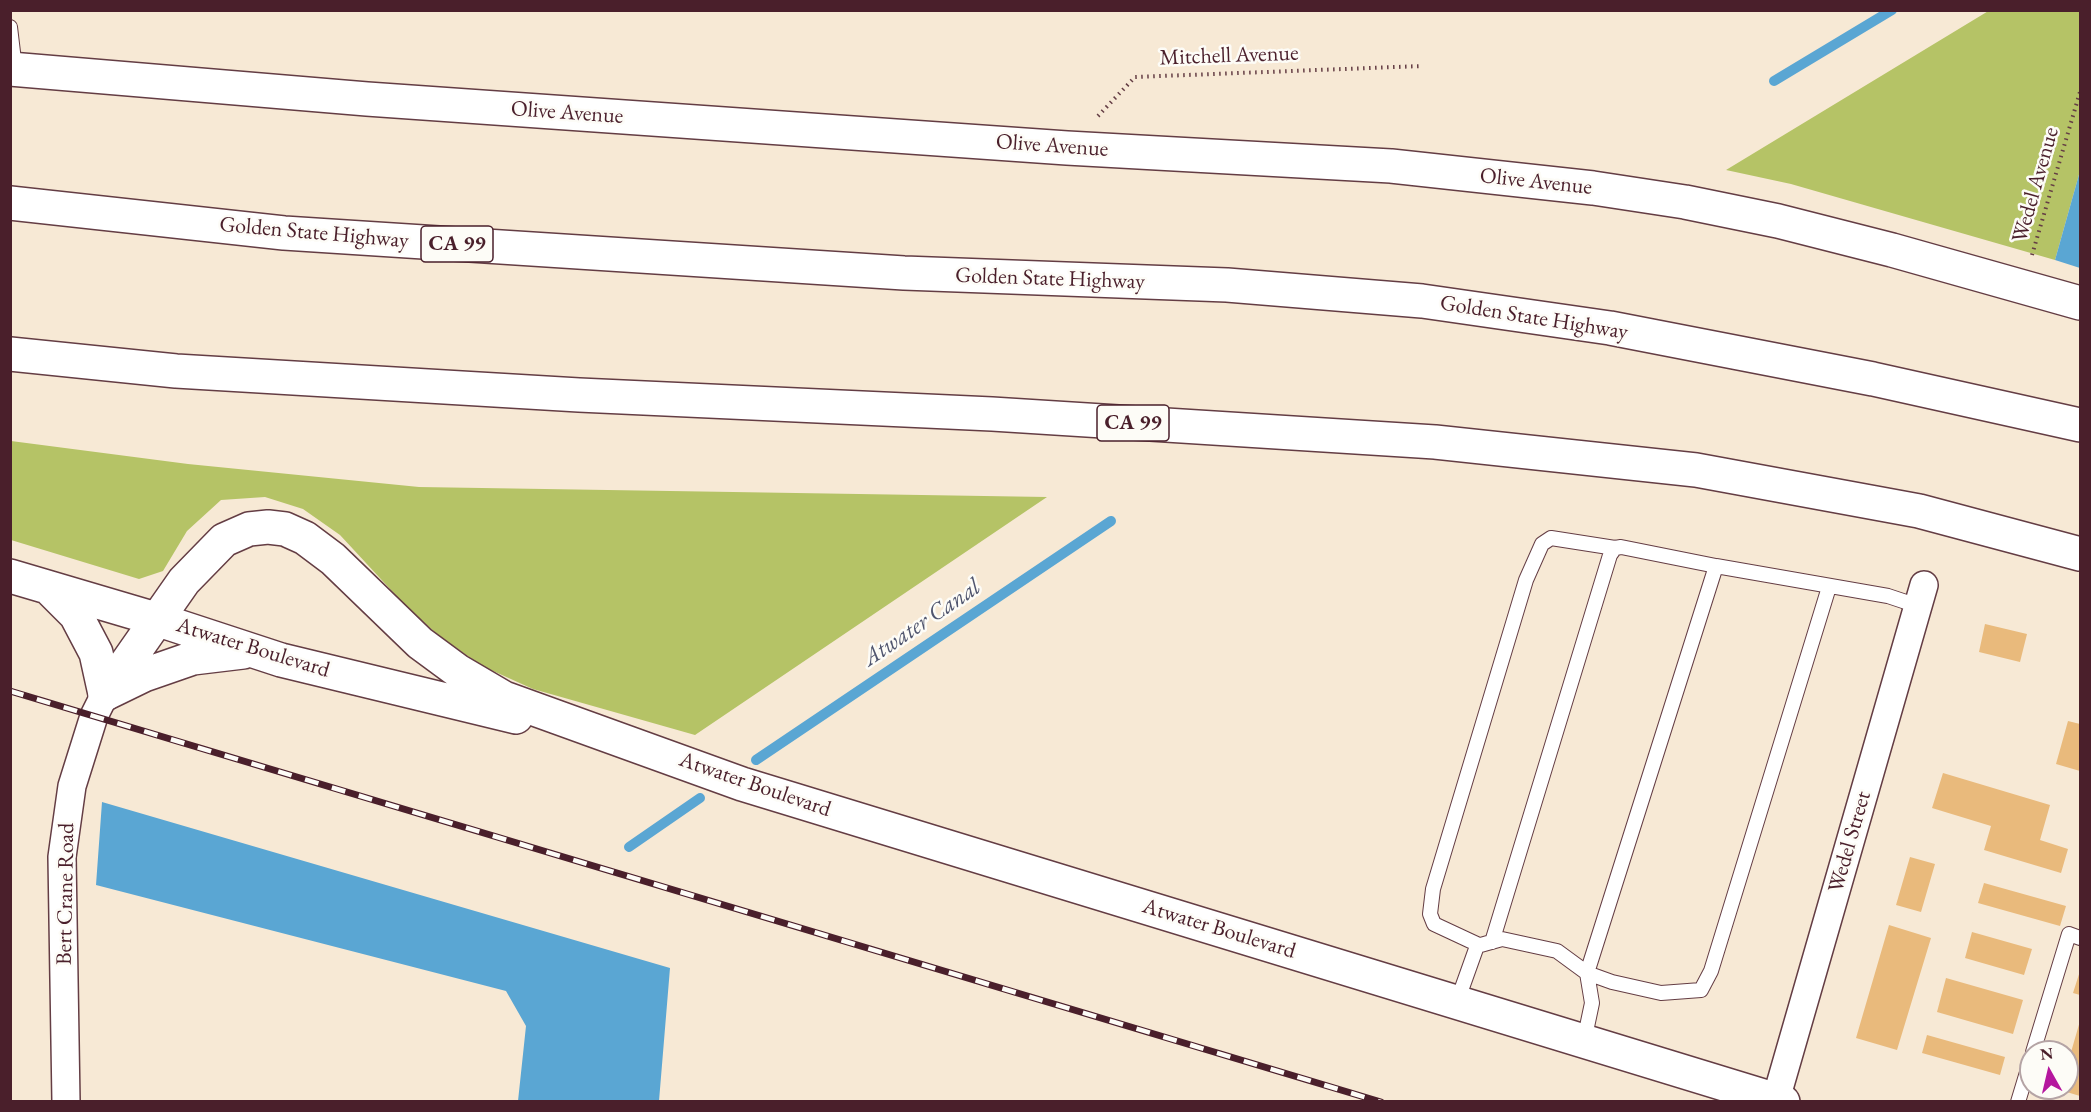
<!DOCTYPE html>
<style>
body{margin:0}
#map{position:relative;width:2091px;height:1112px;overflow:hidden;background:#f7e9d5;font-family:"EB Garamond",serif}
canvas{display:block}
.frame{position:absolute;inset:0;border:12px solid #4a1f2b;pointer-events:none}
.north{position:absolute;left:2019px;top:1040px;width:60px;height:60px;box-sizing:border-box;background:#fdfcf7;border:2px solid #b5a4a5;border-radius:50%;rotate:352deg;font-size:16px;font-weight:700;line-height:24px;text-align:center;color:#4a1f2b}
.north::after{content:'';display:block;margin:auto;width:21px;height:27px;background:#b5179e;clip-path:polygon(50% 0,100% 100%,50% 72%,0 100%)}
</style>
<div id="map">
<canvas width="2091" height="1112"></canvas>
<div class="frame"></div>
<div class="north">N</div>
</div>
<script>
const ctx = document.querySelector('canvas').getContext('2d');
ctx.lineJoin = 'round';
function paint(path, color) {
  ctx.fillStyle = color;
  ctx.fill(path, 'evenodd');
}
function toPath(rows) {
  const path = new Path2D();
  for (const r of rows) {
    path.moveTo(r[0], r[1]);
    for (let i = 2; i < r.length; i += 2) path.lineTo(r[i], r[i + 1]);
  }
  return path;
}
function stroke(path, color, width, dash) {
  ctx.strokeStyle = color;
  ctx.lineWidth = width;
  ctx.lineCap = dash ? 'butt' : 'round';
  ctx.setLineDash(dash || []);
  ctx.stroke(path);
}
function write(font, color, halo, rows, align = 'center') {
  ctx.font = font + ' "EB Garamond",serif';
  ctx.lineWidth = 5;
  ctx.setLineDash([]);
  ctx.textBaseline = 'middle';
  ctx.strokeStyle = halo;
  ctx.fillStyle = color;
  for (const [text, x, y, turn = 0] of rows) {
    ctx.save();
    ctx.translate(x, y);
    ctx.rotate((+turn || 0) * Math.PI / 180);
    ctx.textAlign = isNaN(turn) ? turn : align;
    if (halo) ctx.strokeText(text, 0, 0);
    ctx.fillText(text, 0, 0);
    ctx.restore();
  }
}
paint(toPath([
 [1990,10,2080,11,2080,171,2055,260,1791,184,1726,170],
 [11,441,188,464,419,487,1047,497,695,735,533,689,482,666,438,635,404,604,340,535,303,509,265,497,221,500,187,531,163,571,139,579,11,540]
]), '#b5c366');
paint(toPath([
 [2080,171,2080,268,2055,260],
 [102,802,670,968,659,1101,518,1101,526,1026,506,991,96,885]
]), '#5aa6d3');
stroke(toPath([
 [1774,81,1892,10],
 [756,760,1111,521],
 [629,847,700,798]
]), '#5aa6d3', 10);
paint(toPath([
 [1985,624,2027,634,2020,662,1979,652],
 [2068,721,2080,724,2080,771,2056,764],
 [1943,773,2050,805,2040,840,2068,849,2061,873,1984,850,1991,826,1932,808],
 [1910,857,1935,864,1921,912,1896,905],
 [1984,883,2066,906,2060,926,1978,903],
 [1889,925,1931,938,1897,1050,1856,1038],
 [1972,932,2032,949,2024,975,1965,958],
 [2080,971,2080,995,2073,993],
 [1946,978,2023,1000,2013,1034,1937,1012],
 [2080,1021,2080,1096,2060,1090,2061,1088,2067,1088,2067,1066],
 [1927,1035,2005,1057,2000,1075,1922,1053]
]), '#e9ba7c');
const lane = toPath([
 [10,27,15,69],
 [1716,566,1587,973,1612,982,1661,993,1701,990,1711,971,1829,587],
 [1492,942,1610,555,1615,548],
 [1479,945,1434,924,1430,914,1433,889,1526,580,1542,544,1551,538,1615,548,1621,547,1716,566,1888,596,1918,606],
 [1457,1002,1477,946,1502,939,1557,951,1587,973,1592,1003,1584,1041],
 [2033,1052,2069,934,2080,938],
 [2018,1102,2031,1059]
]);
const street = toPath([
 [1776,1099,1924,585],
 [66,1102,62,857,72,786,94,716,105,694]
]);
const secondary = toPath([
 [10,69,367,99,1067,148,1391,166,1593,188,1685,202,1778,221,1892,250,2080,303],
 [159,620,281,660,516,717],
 [107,693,144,675,193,658,243,652],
 [105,694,184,581,224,540,249,529,268,527,285,529,305,538,333,559,420,643,458,671,504,698,742,784,1783,1102]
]);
const highway = toPath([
 [10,203,284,233,904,273,1227,285,1422,301,1610,328,1873,379,2080,425],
 [10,354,176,371,579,395,992,414,1435,442,1696,470,1919,511,2080,554],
 [10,576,159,620],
 [49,588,76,615,96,653,105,694]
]);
stroke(lane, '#643d44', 16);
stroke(street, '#643d44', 30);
stroke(secondary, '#643d44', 36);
stroke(highway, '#643d44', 36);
stroke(toPath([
 [1098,116,1135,77,1422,66],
 [2032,255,2080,92]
]), '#643d44', 4, [1.5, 4.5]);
stroke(lane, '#fff', 14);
stroke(street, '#fff', 27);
stroke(secondary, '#fff', 33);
stroke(highway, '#fff', 33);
const rail = toPath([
 [10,691,1381,1102]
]);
stroke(rail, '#4a1f2b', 7);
stroke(rail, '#fdfcf7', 4.5, [14]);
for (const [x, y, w] of [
 [457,244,72],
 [1133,423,72]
]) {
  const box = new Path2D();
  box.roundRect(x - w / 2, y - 18, w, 36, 4.5);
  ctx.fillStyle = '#fdfcf7';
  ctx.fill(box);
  stroke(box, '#4a1f2b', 1.5);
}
write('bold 21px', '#4a1f2b', null, [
 ["CA 99",457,244],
 ["CA 99",1133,423]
]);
write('22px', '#4a1f2b', '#fdfcf7', [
 ["Mitchell Avenue",1229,56,-2],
 ["Olive Avenue",567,113,4],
 ["Olive Avenue",1052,146,4],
 ["Olive Avenue",1536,182,6],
 ["Wedel Avenue",2036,185,-74],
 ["Golden State Highway",314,233,5],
 ["Golden State Highway",1050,279,2],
 ["Golden State Highway",1534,318,9],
 ["Atwater Boulevard",253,648,17],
 ["Atwater Boulevard",755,785,19],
 ["Wedel Street",1850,842,-74],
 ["Bert Crane Road",66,894,-89],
 ["Atwater Boulevard",1219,929,17]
]);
write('italic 24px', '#50556e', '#fdfcf7', [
 ["Atwater Canal",922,623,-34]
]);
</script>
